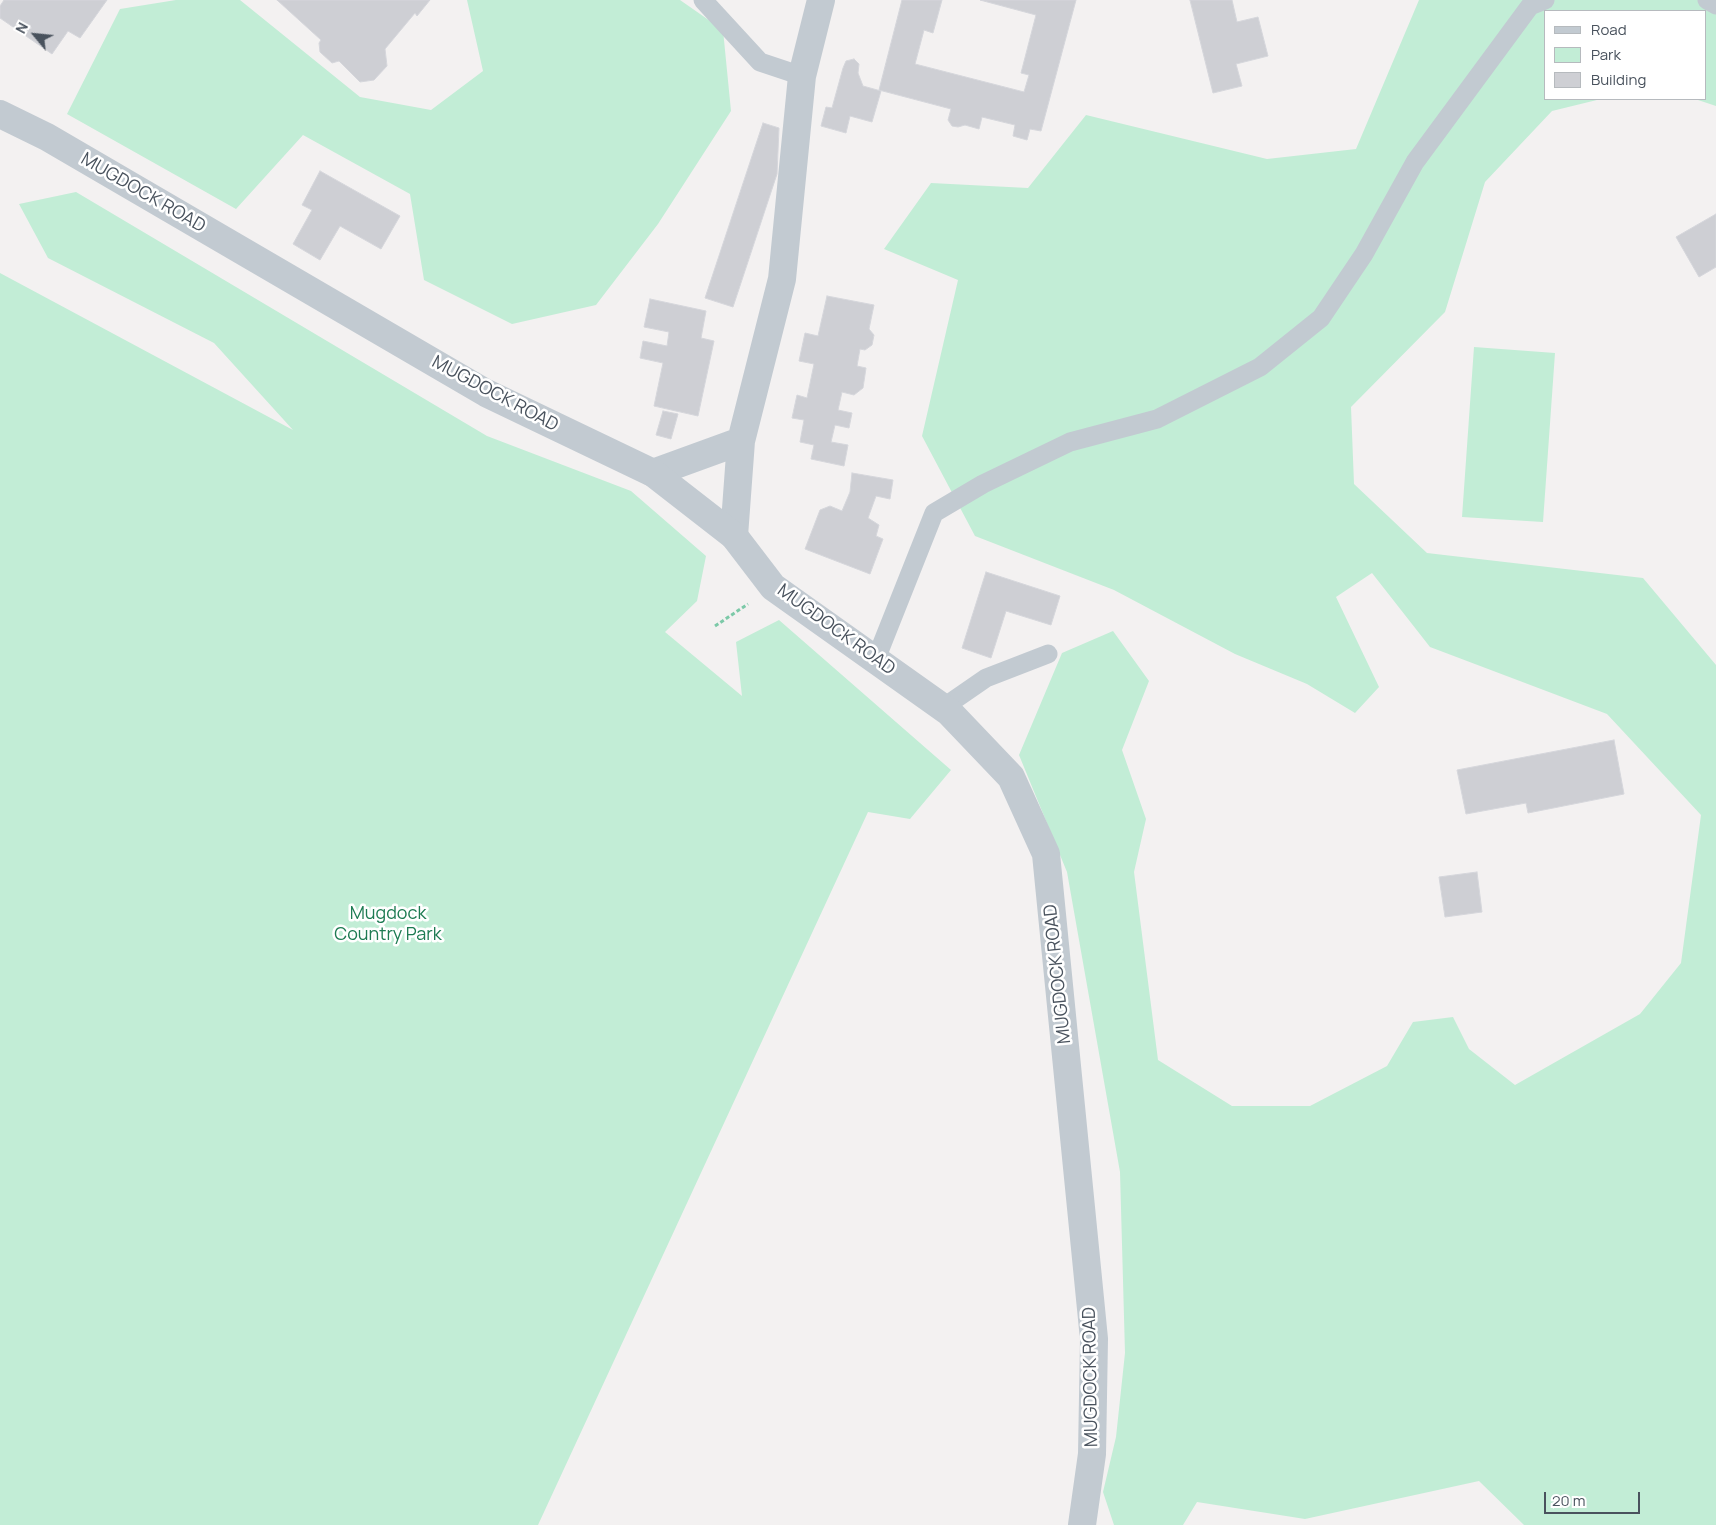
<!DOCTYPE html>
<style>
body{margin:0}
#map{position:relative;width:1716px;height:1525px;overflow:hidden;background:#f3f1f1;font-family:Manrope,sans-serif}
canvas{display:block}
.legend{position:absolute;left:1544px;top:10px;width:162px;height:90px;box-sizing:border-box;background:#fff;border:1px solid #b6babe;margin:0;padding:6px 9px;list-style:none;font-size:15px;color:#49525d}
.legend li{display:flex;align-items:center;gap:10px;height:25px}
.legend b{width:25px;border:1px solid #b6babe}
.north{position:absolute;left:10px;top:10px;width:50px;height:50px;-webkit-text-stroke:4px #fff;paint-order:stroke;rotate:298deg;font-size:14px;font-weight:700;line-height:20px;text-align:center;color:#49525d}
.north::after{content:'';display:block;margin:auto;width:18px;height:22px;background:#49525d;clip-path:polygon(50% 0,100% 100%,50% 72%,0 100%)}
.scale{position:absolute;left:1544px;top:1492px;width:96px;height:22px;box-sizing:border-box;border:2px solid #49525d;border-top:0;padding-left:6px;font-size:15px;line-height:18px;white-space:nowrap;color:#49525d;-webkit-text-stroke:4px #fff;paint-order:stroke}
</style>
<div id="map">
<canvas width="1716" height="1525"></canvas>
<ul class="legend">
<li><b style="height:6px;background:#c2cad1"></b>Road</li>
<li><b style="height:14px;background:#c2edd6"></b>Park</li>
<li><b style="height:14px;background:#cecfd4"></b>Building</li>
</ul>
<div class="north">N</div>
<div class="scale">20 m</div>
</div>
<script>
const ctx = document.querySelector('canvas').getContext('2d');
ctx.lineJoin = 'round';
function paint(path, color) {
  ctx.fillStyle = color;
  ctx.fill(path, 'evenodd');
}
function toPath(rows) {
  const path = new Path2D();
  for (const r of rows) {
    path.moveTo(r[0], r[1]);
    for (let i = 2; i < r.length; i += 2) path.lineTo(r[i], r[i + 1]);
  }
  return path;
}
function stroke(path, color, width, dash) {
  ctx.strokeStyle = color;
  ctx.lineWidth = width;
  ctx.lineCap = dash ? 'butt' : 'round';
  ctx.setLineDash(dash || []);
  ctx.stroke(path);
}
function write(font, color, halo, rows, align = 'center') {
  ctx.font = font + ' Manrope,sans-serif';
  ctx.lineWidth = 5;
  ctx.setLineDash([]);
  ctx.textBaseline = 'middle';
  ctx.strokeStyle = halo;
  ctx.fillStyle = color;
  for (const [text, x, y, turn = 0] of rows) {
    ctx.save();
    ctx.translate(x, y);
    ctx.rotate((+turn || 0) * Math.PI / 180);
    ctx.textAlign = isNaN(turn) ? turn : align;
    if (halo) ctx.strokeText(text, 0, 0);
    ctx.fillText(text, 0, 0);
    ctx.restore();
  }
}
paint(toPath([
 [176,0,240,0,360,97,431,110,483,71,467,0,680,0,723,30,731,111,658,224,596,305,512,324,424,280,410,194,303,135,236,209,67,114,120,9],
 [1419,0,1716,0,1716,106,1695,99,1705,99,1705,11,1545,11,1545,99,1601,99,1552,111,1485,182,1445,312,1351,407,1354,484,1427,553,1643,578,1716,665,1716,1525,1524,1525,1479,1481,1305,1519,1197,1502,1183,1525,1114,1525,1103,1492,1116,1437,1125,1353,1120,1172,1067,872,1019,755,1062,653,1113,631,1149,681,1122,750,1146,819,1134,872,1158,1060,1232,1106,1310,1106,1387,1066,1413,1022,1453,1017,1469,1049,1515,1085,1640,1014,1681,963,1701,815,1607,714,1430,647,1372,573,1336,597,1379,687,1355,713,1307,684,1235,654,1114,590,975,536,922,436,958,280,884,249,931,183,1028,188,1086,115,1267,159,1356,149],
 [76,192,487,436,631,491,706,556,697,601,665,632,742,696,736,642,779,620,951,770,910,819,868,812,538,1525,0,1525,0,273,293,430,214,343,48,258,19,204],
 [1474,347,1555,353,1543,522,1462,517]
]), '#c2edd6');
const building = toPath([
 [4,0,107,0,80,38,68,31,52,54,0,18,0,6,4,0],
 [277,0,430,0,417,16,415,13,385,49,387,66,374,80,360,82,339,61,332,63,320,52,319,43,321,40,277,0],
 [902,0,942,0,933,33,924,30,915,64,1024,92,1029,75,1021,73,1036,15,980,0,1076,0,1041,131,1030,129,1027,140,1013,136,1015,125,982,117,979,129,965,125,958,127,952,126,948,120,951,109,879,90,902,0],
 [1190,0,1232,0,1237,22,1258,17,1268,56,1236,64,1242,86,1213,93,1190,0],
 [854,59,859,64,858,73,863,86,881,91,872,122,850,116,846,133,821,126,826,107,832,108,843,68,846,61,854,59],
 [763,123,779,128,777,174,733,307,705,298,763,123],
 [320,171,400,216,381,249,340,226,320,260,293,244,312,210,302,205,320,171],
 [1716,214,1716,267,1699,277,1676,237,1716,214],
 [827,296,874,305,869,329,874,335,872,345,865,350,860,349,857,366,866,368,863,388,854,395,842,392,838,410,852,413,849,428,835,425,831,442,848,445,844,466,811,459,814,445,800,442,804,420,792,418,797,395,807,398,814,364,799,361,805,333,818,336,827,296],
 [650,299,706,311,701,338,714,341,698,416,654,406,663,363,640,358,643,341,667,346,669,332,644,327,650,299],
 [663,411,678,414,671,439,656,435,663,411],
 [852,473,893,480,890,499,876,496,868,518,879,525,876,536,883,539,870,574,805,549,820,510,830,506,842,511,850,492,852,473],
 [986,572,1060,596,1051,625,1006,611,991,658,962,648,986,572],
 [1614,740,1624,794,1528,813,1526,803,1466,814,1457,770,1614,740],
 [1477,872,1482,912,1445,917,1439,877,1477,872]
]);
paint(building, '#cecfd4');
stroke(building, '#d5d6db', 1);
stroke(toPath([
 [715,626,748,604]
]), '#7cc9a8', 3, [4, 2.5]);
stroke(toPath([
 [703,0,760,62,802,76],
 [1707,0,1716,5],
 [876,659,934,513,983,484,1070,442,1157,419,1260,367,1321,318,1364,254,1415,162,1530,6,1545,0],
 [944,707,986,678,1048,654]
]), '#c2cad1', 19);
stroke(toPath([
 [653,473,741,441],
 [734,536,741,441,782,279,802,76,821,0]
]), '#c2cad1', 28);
stroke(toPath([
 [0,114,47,137,486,393,653,473,734,536,773,587,949,712,1011,777,1046,854,1094,1339,1092,1454,1082,1525]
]), '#c2cad1', 28);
write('18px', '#49525d', '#fff', [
 ["MUGDOCK ROAD",143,193,30],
 ["MUGDOCK ROAD",495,394,28],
 ["MUGDOCK ROAD",836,630,36],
 ["MUGDOCK ROAD",1058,974,-96],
 ["MUGDOCK ROAD",1091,1377,-91]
]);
write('18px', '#1d7b52', '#fff', [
 ["Mugdock",388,914],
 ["Country Park",388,935]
]);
</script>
